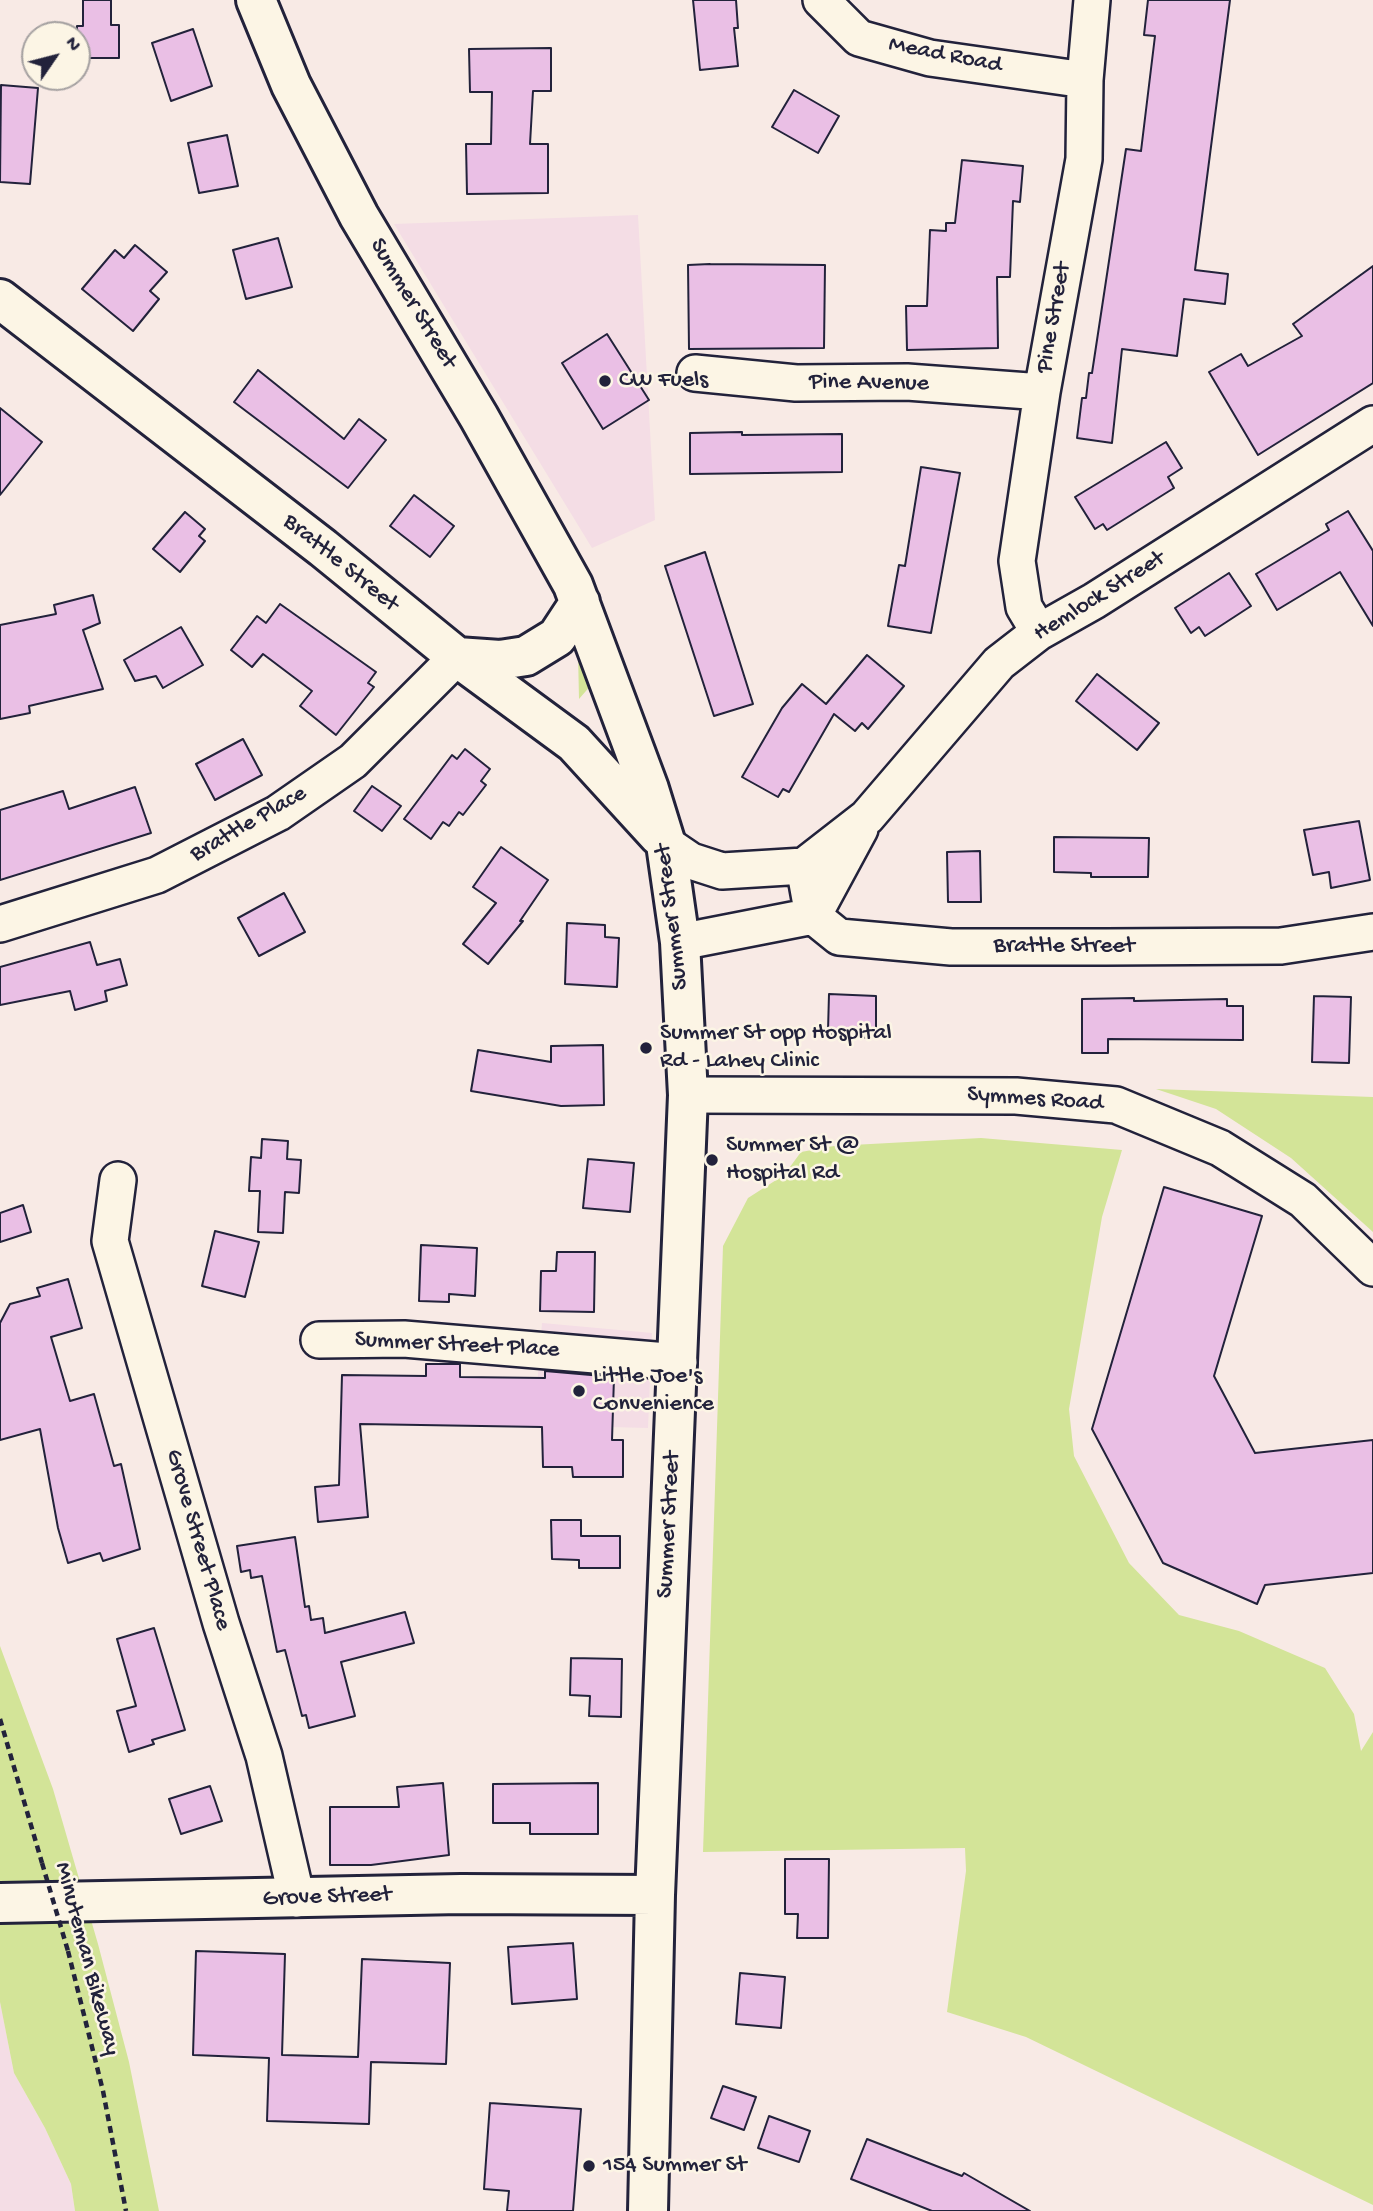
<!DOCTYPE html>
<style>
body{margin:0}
#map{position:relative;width:1373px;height:2211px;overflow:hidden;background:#f8eae5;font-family:"Gochi Hand",sans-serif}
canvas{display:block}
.north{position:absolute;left:21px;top:21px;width:70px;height:70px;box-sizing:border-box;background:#fcf5e5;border:2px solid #a5a1a1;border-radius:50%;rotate:55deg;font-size:19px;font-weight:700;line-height:28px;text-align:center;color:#22223b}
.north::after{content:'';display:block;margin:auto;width:24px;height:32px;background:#22223b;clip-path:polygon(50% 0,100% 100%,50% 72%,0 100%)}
</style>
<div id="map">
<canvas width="1373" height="2211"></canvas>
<div class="north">N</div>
</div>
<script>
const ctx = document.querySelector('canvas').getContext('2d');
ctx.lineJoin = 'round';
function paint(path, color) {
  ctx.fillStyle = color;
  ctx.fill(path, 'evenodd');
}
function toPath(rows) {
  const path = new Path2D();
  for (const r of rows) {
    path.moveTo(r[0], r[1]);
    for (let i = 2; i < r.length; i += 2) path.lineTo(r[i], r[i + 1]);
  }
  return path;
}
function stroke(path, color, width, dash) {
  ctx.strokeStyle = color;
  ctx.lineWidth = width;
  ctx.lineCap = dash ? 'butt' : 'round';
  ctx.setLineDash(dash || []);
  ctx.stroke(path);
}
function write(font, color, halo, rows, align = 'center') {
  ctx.font = font + ' "Gochi Hand",sans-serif';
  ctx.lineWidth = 5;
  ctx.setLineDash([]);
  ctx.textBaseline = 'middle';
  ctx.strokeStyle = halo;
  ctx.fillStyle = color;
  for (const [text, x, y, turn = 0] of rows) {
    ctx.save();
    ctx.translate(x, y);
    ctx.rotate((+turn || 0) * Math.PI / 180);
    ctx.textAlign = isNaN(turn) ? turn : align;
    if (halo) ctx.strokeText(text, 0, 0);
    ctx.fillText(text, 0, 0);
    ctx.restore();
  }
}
paint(toPath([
 [638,215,655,520,592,548,394,224],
 [542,1323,652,1333,648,1428,534,1425],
 [0,2002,14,2073,45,2128,71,2184,75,2211,0,2211]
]), '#f4dde5');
paint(toPath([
 [582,647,592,684,579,699,578,653],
 [1156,1089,1373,1097,1373,1232,1291,1158,1216,1109],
 [981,1138,1122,1150,1102,1217,1069,1409,1074,1456,1129,1563,1179,1615,1239,1631,1325,1668,1354,1714,1361,1751,1373,1732,1373,2205,1026,2037,947,2012,966,1871,965,1848,703,1852,723,1246,748,1198,784,1175,801,1152,834,1146],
 [0,1646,53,1789,98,1944,129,2062,159,2211,75,2211,71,2184,45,2128,14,2073,0,2002]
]), '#d3e498');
const building = toPath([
 [83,0,111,0,111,25,119,25,119,58,77,58,77,26,83,26,83,0],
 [693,0,736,0,738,28,734,28,738,66,700,70,693,0],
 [1148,0,1230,0,1195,270,1228,274,1225,304,1184,299,1177,356,1122,349,1112,443,1077,438,1082,398,1086,398,1089,373,1092,373,1126,149,1141,151,1155,36,1144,35,1148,0],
 [193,29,212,86,171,101,152,43,193,29],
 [551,48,551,91,533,91,530,144,548,144,548,193,467,194,466,144,491,144,492,92,470,92,469,49,551,48],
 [1,85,38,88,30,184,0,182,1,85],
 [794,90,839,116,818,153,772,127,794,90],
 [227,135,238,186,199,193,188,143,227,135],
 [962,160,1023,166,1020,202,1013,201,1010,277,997,277,998,348,907,350,906,306,927,306,930,230,946,231,946,223,955,223,962,160],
 [278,238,292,287,246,299,233,250,278,238],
 [135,245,167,272,150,291,159,299,133,331,82,289,115,250,124,258,135,245],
 [710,264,825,265,824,348,689,349,688,265,710,264],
 [1373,266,1373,383,1258,455,1209,372,1241,354,1248,366,1302,336,1293,324,1373,266],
 [607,334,649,400,603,429,562,363,607,334],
 [258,370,344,439,359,419,386,440,348,488,234,402,258,370],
 [0,408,42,442,0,495,0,408],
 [742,432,742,435,842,434,842,472,690,474,690,433,742,432],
 [1166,442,1182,468,1168,477,1174,488,1107,530,1103,524,1095,529,1075,497,1166,442],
 [921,467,960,473,931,633,888,626,899,565,905,566,921,467],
 [414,495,454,526,430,557,390,526,414,495],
 [1348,511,1373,551,1373,626,1340,572,1277,610,1256,574,1329,530,1326,524,1348,511],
 [185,512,205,529,199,536,205,541,180,572,153,549,185,512],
 [705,552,753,704,714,716,665,566,705,552],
 [1229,573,1251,606,1205,636,1199,627,1191,633,1175,608,1229,573],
 [93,595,100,623,83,630,103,689,29,706,30,713,0,719,0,625,56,614,54,605,93,595],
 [280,604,376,672,368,683,374,687,336,735,300,706,312,691,263,654,252,667,231,650,257,616,266,623,280,604],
 [181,627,203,665,163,688,156,676,135,681,124,660,181,627],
 [867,655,904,686,868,729,862,723,855,731,834,714,789,792,783,789,778,797,742,777,782,708,802,684,826,704,867,655],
 [1097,674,1159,723,1137,750,1076,701,1097,674],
 [243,739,262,775,215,800,196,764,243,739],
 [465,749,490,769,481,781,486,785,463,815,459,812,449,826,443,822,431,839,404,819,452,755,457,759,465,749],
 [372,786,401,806,382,831,354,811,372,786],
 [135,787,151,833,0,880,0,810,63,791,69,809,135,787],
 [1359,821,1370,880,1331,888,1329,872,1313,875,1304,830,1359,821],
 [1054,837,1149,838,1148,877,1091,877,1091,873,1054,872,1054,837],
 [501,847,548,880,520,921,523,921,488,964,463,944,496,903,473,887,501,847],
 [980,851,981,902,948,902,947,852,980,851],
 [284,893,305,932,259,956,238,918,284,893],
 [567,923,605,925,605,937,619,938,617,987,565,984,567,923],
 [90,942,97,965,120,959,127,985,105,991,107,1001,75,1010,70,991,0,1005,0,967,90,942],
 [829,994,876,996,876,1038,831,1036,831,1032,828,1031,829,994],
 [1314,996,1351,997,1349,1063,1312,1062,1314,996],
 [1134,998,1134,1001,1227,999,1227,1006,1243,1006,1243,1040,1108,1039,1108,1053,1082,1053,1082,999,1134,998],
 [603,1045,604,1105,561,1106,471,1091,478,1050,551,1062,551,1046,603,1045],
 [262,1139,288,1141,287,1159,301,1160,299,1193,285,1192,283,1233,258,1232,260,1191,249,1191,251,1157,261,1158,262,1139],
 [588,1159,634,1163,630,1212,583,1208,588,1159],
 [1164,1187,1262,1216,1214,1376,1255,1453,1373,1440,1373,1573,1265,1585,1257,1604,1163,1563,1092,1429,1164,1187],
 [23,1205,31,1232,0,1242,0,1213,23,1205],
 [215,1231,259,1242,245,1297,202,1286,215,1231],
 [421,1245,477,1248,475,1296,449,1294,449,1302,419,1301,421,1245],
 [557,1252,595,1252,594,1312,540,1311,541,1271,556,1271,557,1252],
 [68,1279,82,1328,51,1337,70,1401,94,1394,114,1466,121,1464,140,1549,103,1561,100,1553,68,1563,58,1528,40,1429,0,1440,0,1323,10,1304,40,1296,37,1288,68,1279],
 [426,1364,460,1364,460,1377,545,1378,545,1371,614,1377,612,1440,623,1440,623,1477,573,1477,572,1467,543,1467,542,1427,360,1424,368,1517,318,1522,315,1487,339,1485,342,1375,426,1376,426,1364],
 [551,1520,581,1520,581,1536,620,1536,620,1568,579,1568,579,1560,552,1559,551,1520],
 [295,1537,305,1607,309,1606,311,1620,323,1618,325,1633,405,1612,414,1643,341,1662,355,1716,309,1728,306,1715,302,1716,285,1650,277,1652,262,1576,251,1578,250,1570,241,1572,237,1546,295,1537],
 [154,1628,185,1730,152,1740,154,1744,129,1752,117,1711,136,1706,117,1639,154,1628],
 [571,1658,622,1659,621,1717,589,1716,590,1696,570,1695,571,1658],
 [443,1783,449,1855,371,1865,330,1865,330,1807,399,1807,397,1787,443,1783],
 [598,1783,598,1834,530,1834,530,1823,493,1823,493,1784,598,1783],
 [210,1786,222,1821,181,1834,169,1799,210,1786],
 [785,1859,829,1859,828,1938,797,1938,798,1914,785,1914,785,1859],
 [573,1943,577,1999,512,2004,508,1947,573,1943],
 [196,1951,285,1954,282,2055,358,2057,362,1959,450,1963,446,2064,371,2062,369,2124,267,2121,269,2058,193,2055,196,1951],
 [740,1973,785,1977,781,2028,736,2024,740,1973],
 [723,2086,756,2097,744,2130,711,2118,723,2086],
 [490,2103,581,2109,573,2211,507,2211,509,2191,484,2189,490,2103],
 [769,2116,810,2131,799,2162,758,2148,769,2116],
 [867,2139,962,2176,964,2173,1030,2211,932,2211,851,2179,867,2139]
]);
paint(building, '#eabfe5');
stroke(building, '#22223b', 2);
const street = toPath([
 [821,0,859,38,930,58,1085,80],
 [695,373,796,383,907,382,1042,392],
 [1039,632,1024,607,1017,561,1042,392,1084,159,1085,80,1092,0],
 [666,844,691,861,722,871,804,866,867,817,999,663,1039,632,1094,601,1373,424],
 [804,866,813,916,839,937,951,947,1106,947,1281,946,1373,932],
 [0,924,157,875,278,813,353,761,457,657],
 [680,942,813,916,860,829],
 [688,1095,1016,1096,1116,1105,1220,1148,1303,1200,1373,1268],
 [118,1180,110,1241,221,1623,264,1756,297,1899],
 [319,1340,404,1339,679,1362]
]);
const secondary = toPath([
 [256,0,291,85,359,216,479,417,573,585,649,789,666,844,680,942,688,1095,655,1895,648,2211],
 [0,299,323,548,457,657,574,743,659,836],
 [457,657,500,660,526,656,557,637,580,602],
 [0,1903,461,1894,655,1895]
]);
stroke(street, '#22223b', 40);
stroke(secondary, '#22223b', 44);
stroke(toPath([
 [0,1719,42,1863],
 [68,1951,103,2091,126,2211]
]), '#22223b', 4.5, [7, 5]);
stroke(street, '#fcf5e5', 35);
stroke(secondary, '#fcf5e5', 38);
stroke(toPath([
 [42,1863,68,1951]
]), '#22223b', 4.5, [7, 5]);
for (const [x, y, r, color] of [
 [605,381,7,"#22223b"],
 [646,1048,7,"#22223b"],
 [712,1160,7,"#22223b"],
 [579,1391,7,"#22223b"],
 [589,2166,7,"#22223b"]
]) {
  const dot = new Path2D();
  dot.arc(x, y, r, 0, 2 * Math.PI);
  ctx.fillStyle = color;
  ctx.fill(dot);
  stroke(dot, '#fcf5e5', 2.5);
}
write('24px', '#22223b', '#fcf5e5', [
 ["Mead Road",945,56,11],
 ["Summer Street",412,304,59],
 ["Pine Street",1055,318,-80],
 ["Pine Avenue",869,384,1],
 ["Brattle Street",340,564,39],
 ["Hemlock Street",1100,597,-32],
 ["Brattle Place",249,825,-30],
 ["Summer Street",673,917,-97],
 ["Brattle Street",1064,947],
 ["Symmes Road",1035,1100,4],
 ["Summer Street Place",457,1346,3],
 ["Summer Street",670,1525,-87],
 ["Grove Street Place",197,1540,74],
 ["Grove Street",327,1898,-2],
 ["Minuteman Bikeway",86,1959,75]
]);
write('24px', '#22223b', '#fcf5e5', [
 ["CW Fuels",619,381],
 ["Summer St opp Hospital",660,1034],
 ["Rd - Lahey Clinic",660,1062],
 ["Summer St @",726,1146],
 ["Hospital Rd",726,1174],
 ["Little Joe's",593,1377],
 ["Convenience",593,1405],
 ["154 Summer St",603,2166]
], 'left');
</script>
